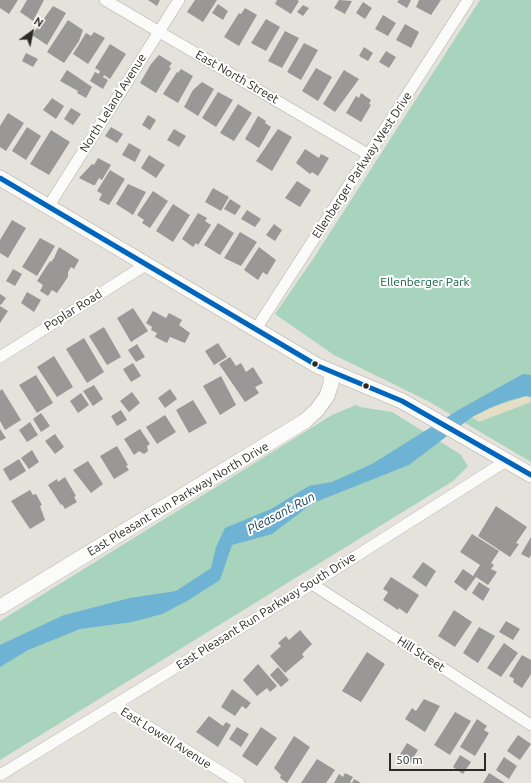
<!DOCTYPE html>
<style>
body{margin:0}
#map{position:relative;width:531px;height:783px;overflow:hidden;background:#e4e2da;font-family:Ubuntu,sans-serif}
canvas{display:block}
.north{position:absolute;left:12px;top:12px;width:40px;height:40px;-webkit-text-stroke:3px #fff;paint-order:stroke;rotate:33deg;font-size:11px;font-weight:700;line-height:16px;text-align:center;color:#2c2c26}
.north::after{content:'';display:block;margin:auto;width:14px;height:18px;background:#2c2c26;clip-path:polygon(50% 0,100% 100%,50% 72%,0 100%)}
.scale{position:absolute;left:389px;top:753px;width:97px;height:18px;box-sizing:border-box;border:2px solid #2c2c26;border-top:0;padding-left:5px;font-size:12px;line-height:14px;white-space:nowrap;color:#2c2c26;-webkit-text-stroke:3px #fff;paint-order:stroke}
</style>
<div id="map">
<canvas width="531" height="783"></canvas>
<div class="north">N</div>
<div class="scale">50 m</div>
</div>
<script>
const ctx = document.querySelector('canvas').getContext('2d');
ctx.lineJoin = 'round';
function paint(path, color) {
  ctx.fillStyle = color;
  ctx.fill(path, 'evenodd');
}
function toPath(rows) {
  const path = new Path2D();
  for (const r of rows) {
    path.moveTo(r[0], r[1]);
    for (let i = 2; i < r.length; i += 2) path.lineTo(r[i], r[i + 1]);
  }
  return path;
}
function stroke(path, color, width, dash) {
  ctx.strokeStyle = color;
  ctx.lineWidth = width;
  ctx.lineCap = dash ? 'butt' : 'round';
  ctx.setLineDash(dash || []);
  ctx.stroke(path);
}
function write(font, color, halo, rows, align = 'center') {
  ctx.font = font + ' Ubuntu,sans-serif';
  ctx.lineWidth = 4;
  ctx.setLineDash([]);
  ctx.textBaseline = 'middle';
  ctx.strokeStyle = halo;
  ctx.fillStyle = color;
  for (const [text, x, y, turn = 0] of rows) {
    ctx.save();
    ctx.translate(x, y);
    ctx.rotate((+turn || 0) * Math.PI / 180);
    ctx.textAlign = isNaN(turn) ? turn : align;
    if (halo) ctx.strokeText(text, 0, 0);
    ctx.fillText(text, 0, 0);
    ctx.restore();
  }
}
paint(toPath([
 [480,0,531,0,531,462,428,401,334,355,275,314,313,259],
 [356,405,360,407,392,412,460,454,468,466,453,481,0,760,0,621,332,415]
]), '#a8d3bc');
paint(toPath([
 [526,396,531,397,531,402,479,422,472,417,490,408]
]), '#e5dec6');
paint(toPath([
 [523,374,531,375,531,397,526,396,507,401,490,408,472,417,409,465,313,503,272,534,232,545,220,580,187,601,162,614,132,622,80,629,28,650,0,667,0,645,64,615,130,598,176,591,211,568,216,547,225,528,271,509,309,486,332,482,372,464,460,409]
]), '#6eb2d4');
paint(toPath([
 [0,0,18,0,9,14,0,8],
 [27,0,44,0,33,21,20,12],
 [148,0,160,0,157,6],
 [195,0,217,0,203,22,187,12],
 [277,0,297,0,299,1,291,14,275,4],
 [339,0,352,1,345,14,334,8],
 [399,0,411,0,407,8,397,2],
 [419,0,441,0,431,15,416,7],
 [363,2,372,8,365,19,356,13],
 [218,4,228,11,223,20,212,13],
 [303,5,309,8,303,16,297,12],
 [53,6,66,13,47,45,32,35],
 [245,8,257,15,239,46,224,37,239,13,241,14],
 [383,15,396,23,388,36,375,29],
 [266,19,280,27,266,51,251,43],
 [68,20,83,30,79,41,64,63,47,52],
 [405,24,419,32,411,48,396,40],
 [285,31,299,38,282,68,268,61],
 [94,32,105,38,88,64,73,54,86,33,91,36],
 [304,43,318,50,301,80,287,72],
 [110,44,126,54,110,79,104,75,103,77,108,80,103,89,90,81,95,72,99,74,100,71,95,68],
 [364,47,373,53,368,61,359,56],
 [386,51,396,57,389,68,379,62],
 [26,53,38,59,33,67,22,61],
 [159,55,172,63,169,67,171,68,156,93,140,83,151,64],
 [316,68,332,77,318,101,302,91],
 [181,69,193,76,178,103,163,94,177,72,178,73],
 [67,70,92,87,86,98,77,93,78,91,60,81],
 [344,70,359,79,335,112,323,104],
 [202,82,214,89,198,116,184,107,193,90],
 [218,92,233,100,216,127,202,118],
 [361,93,371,100,369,104,371,105,361,122,346,113,356,96,359,98],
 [52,98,64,106,56,119,43,110],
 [238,104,252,113,234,141,220,133],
 [71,108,81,114,73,125,64,119],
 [8,113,24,123,6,151,0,147,0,126],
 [148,115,156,120,150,130,142,125],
 [258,116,266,121,265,123,271,127,259,148,245,139],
 [27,127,41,136,26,160,12,151],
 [111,127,123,134,117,143,105,136],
 [174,129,186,136,179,147,167,140],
 [278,129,292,137,272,171,256,161],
 [51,130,70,142,49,175,30,164],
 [129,143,141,150,135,162,122,155],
 [305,149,319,158,321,154,329,158,318,176,312,172,310,174,296,163],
 [149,155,165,165,156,178,141,168],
 [98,158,111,165,102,180,99,178,95,185,93,185,79,178,92,164,94,165],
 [110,170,125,179,109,205,99,200,102,194,97,191],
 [297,181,311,190,300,207,285,198],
 [128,184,146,192,133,215,116,204],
 [213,188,229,197,221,211,205,202],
 [153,191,168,201,150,228,142,223,144,220,137,215],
 [230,199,241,206,235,215,224,209],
 [173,204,190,215,173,242,156,231],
 [247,210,261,219,255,227,241,219],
 [198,213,207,218,205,221,211,225,198,245,196,243,193,247,182,239],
 [12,220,26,228,8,258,0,253,0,240],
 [218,223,234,233,220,255,204,245],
 [274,224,282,230,275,241,266,235],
 [240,232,257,242,241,266,224,258],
 [40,238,55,246,37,276,22,267],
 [59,247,79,260,74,269,71,267,68,272,68,277,57,293,52,290,48,296,40,291,43,285,37,281,50,261,51,262,54,258],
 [259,247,276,260,267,275,263,272,258,280,244,270],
 [13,269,22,274,15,286,6,281],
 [27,292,41,300,34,312,21,303],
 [0,294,6,298,1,305,0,304],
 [0,306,8,311,0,323],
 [133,308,148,331,131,342,117,318],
 [153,311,166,318,169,313,182,320,179,325,190,333,185,343,170,337,167,343,155,337,157,333,151,330,152,327,146,323],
 [104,327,121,357,107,365,89,336],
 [84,338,104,372,87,383,66,349],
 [218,343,227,357,214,365,205,351],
 [137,344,145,357,136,362,128,350],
 [54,356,73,387,57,397,37,367],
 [230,357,236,366,241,363,246,372,253,367,263,383,255,387,259,393,245,402,219,364],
 [133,363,141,376,131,382,123,369],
 [36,375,53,403,37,413,19,385],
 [221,376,236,405,220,415,203,386],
 [94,385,103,399,93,406,83,391],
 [2,389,21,420,5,430,0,421,0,391],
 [170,389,177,399,165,408,158,398],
 [132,392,140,403,129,412,120,401],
 [81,393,89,405,78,413,70,401],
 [193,400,207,423,189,433,176,410],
 [121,410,127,420,117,426,111,416],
 [41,413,50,426,41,432,33,419],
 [165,415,176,432,157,444,146,427],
 [30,422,38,435,27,442,19,430],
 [0,429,6,438,0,441],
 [140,429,150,444,147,446,148,451,144,454,139,451,134,455,124,439],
 [55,434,64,447,55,454,45,441],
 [117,446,128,465,126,466,129,470,114,479,100,456],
 [32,450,39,462,29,469,21,458],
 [19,459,26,471,10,481,3,469],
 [88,461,103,484,91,493,73,470],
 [65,477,76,496,74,497,77,502,65,509,62,504,61,505,48,485,57,479,58,482],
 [30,490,33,495,36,494,42,505,40,506,45,520,30,529,11,501],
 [496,506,527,527,516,543,519,544,510,557,478,536],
 [472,534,499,551,491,563,494,565,491,569,497,572,488,585,476,577,466,591,454,582,463,569,473,576,480,565,460,552],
 [531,537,531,555,529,558,521,554],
 [423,562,436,571,426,587,412,577],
 [391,577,419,595,407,614,399,608,398,610,383,600,388,592,383,589],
 [479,582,490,589,483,601,472,593],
 [454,610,472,622,455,647,438,636],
 [506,621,520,629,513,640,499,632],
 [479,627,495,636,478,663,463,653],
 [300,630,312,644,302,654,304,657,285,673,270,656,281,646,278,643,286,636,289,640],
 [504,643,518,653,501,677,487,668],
 [367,652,385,664,361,702,342,691],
 [522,655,531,660,531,674,522,688,513,682,514,679,509,676],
 [258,664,277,686,270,692,267,688,257,696,243,680],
 [278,667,289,680,281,687,270,675],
 [232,689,251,703,246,709,242,706,235,716,221,707],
 [424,699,440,706,425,732,405,719,412,708,416,711],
 [455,712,471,721,450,755,434,745],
 [209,716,223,726,226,722,231,725,218,747,196,732],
 [477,719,487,726,484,730,489,733,475,756,460,747],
 [237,727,249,734,241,747,229,739],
 [261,727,277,738,257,766,242,756],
 [518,735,531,744,520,760,507,751],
 [294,736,310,747,287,783,280,778,281,775,274,768],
 [407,743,418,750,410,763,399,756],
 [460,755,471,762,463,774,453,767],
 [504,757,517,766,509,779,496,770],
 [317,759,335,770,326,783,301,783],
 [345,773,353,777,350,782,352,783,354,779,361,783,334,783,339,774,343,777],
 [489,773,505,783,483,783]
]), '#9a9897');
const street = toPath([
 [105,0,369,155],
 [48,207,179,0],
 [256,329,468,0],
 [0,357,147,264],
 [312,584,531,725],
 [114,705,239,783],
 [0,775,312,584,506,461]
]);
const secondary = toPath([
 [0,178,318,366,402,401,531,475],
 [0,607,305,421,317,410,327,396,331,384,331,372]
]);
stroke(street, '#b1afaa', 12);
stroke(secondary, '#b1afaa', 16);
stroke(street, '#fbfbf9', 11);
stroke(secondary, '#fbfbf9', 15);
stroke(toPath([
 [0,178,318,366,402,401,531,475]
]), '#0065bd', 5);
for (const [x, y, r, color] of [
 [315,364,3.5,"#2c2c26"],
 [366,386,3.5,"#2c2c26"]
]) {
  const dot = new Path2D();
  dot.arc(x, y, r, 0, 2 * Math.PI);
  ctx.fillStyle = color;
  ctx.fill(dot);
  stroke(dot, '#fff', 1.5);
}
write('12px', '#2c2c26', '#fff', [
 ["East North Street",237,77,30],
 ["North Leland Avenue",113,103,-58],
 ["Ellenberger Parkway West Drive",362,165,-57],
 ["Poplar Road",73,310,-32],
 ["East Pleasant Run Parkway North Drive",178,499,-31],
 ["East Pleasant Run Parkway South Drive",266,611,-32],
 ["Hill Street",421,654,33],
 ["East Lowell Avenue",166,738,32]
]);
write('12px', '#116347', '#fff', [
 ["Ellenberger Park",425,282]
]);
write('italic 13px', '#1c455b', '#fff', [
 ["Pleasant Run",281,513,-28]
]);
</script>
